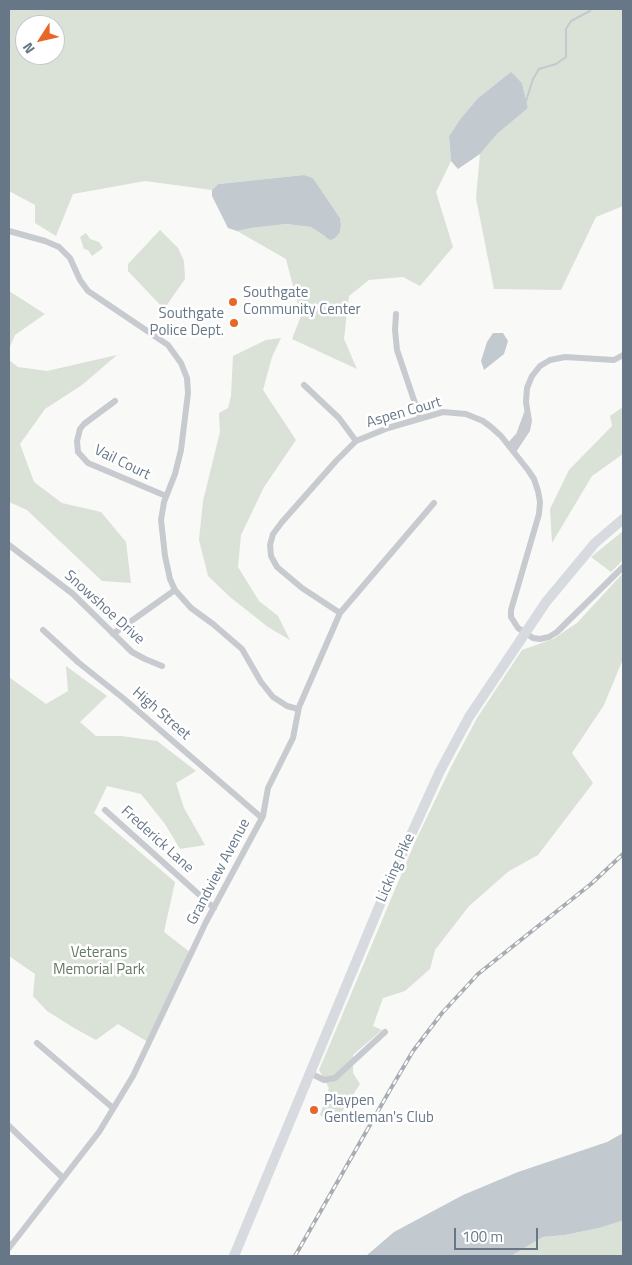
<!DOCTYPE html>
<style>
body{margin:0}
#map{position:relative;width:632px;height:1265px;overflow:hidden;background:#f9f9f7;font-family:"Titillium Web",sans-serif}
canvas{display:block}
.frame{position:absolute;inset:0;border:10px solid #677788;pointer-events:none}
.north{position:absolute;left:15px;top:15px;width:50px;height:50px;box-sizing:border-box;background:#fff;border:1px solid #c2c9cf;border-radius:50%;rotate:235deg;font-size:14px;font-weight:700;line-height:20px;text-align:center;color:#677788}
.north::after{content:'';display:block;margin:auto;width:18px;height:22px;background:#e86627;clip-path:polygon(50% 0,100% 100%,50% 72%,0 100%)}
.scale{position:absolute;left:454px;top:1228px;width:84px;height:22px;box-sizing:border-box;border:2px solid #677788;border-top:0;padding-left:6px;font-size:15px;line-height:18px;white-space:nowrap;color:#677788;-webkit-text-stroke:4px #fff;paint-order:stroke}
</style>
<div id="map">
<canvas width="632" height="1265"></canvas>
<div class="frame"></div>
<div class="north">N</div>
<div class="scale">100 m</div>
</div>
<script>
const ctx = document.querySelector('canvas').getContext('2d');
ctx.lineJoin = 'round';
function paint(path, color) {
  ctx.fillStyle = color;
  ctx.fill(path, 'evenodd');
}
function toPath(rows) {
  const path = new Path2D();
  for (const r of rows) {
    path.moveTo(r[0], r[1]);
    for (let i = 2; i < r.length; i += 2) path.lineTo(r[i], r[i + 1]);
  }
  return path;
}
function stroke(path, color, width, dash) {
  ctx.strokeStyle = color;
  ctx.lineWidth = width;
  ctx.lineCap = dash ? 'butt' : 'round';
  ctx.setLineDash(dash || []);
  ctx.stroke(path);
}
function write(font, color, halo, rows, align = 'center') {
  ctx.font = font + ' "Titillium Web",sans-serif';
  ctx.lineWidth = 5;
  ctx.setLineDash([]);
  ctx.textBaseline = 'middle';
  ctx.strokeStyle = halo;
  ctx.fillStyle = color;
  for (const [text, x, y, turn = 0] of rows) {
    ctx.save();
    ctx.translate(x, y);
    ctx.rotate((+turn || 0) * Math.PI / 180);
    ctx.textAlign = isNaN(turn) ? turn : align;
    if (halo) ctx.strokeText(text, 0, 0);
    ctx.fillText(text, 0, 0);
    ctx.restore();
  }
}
paint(toPath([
 [9,9,623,9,623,206,596,217,561,290,494,289,476,198,480,154,497,134,528,108,522,83,510,73,478,98,461,118,449,136,451,161,436,192,453,247,420,286,403,277,369,280,349,296,344,339,357,369,292,339,301,316,286,259,237,231,251,228,286,224,311,227,325,237,340,232,341,225,340,218,313,178,304,175,218,184,212,190,145,181,73,194,56,236,35,223,35,205,9,191],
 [25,25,55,25,55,55,25,55],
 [160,230,178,248,184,261,185,279,164,309,128,271,128,264],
 [86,233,90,239,99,242,103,248,92,256,88,250,84,249,80,237],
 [9,291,45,314,15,335,9,349],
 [281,338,272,357,263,390,296,440,264,487,241,535,238,567,259,601,278,616,290,640,268,627,230,597,208,576,199,540,203,501,220,432,219,413,228,408,231,396,233,356,266,340],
 [117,355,82,385,45,409,20,444,34,482,62,503,101,512,126,542,131,583,102,581,27,510,9,502,9,360,18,367,47,371],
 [623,407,623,454,592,476,552,543,550,509,569,470,612,426,610,416],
 [623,531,623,560,611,572,591,557],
 [623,573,623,659,604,705,572,753,593,783,538,855,509,871,469,906,435,950,430,969,405,991,383,998,373,1026,382,1030,353,1055,353,1073,360,1084,334,1124,320,1115,329,1088,319,1070,415,842,451,767,477,718,522,650,553,639,577,623],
 [66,666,107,696,80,722,96,736,121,736,157,741,196,771,176,783,184,808,205,845,180,849,165,824,141,794,107,786,94,813,175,882,164,932,191,953,148,1042,118,1024,96,1040,74,1028,47,1011,33,996,35,974,9,956,9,677,46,704,68,691],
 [623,1220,623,1256,511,1256,543,1237,565,1235,599,1228]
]), '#dae1d7');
paint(toPath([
 [511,72,522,83,528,108,497,134,480,154,458,169,451,161,449,136,461,118,478,98],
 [304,175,313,178,340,218,341,225,340,232,335,238,330,240,311,227,286,224,251,228,237,231,228,228,212,196,212,190,218,184],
 [493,333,503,333,508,341,504,354,484,370,481,361,487,342],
 [623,1133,623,1220,621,1221,599,1228,565,1235,543,1237,511,1256,366,1256,394,1232,463,1195,518,1172,607,1142]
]), '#c2cad0');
stroke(toPath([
 [526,101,533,79,539,69,556,64,566,57,566,29,571,21,590,11,590,9]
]), '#c2cad0', 2);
stroke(toPath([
 [9,231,45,241,59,247,70,258,80,280,88,291,168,345,181,363,187,378,188,393,181,450,175,474,164,502,161,520,165,556,170,579,175,590,191,608,213,624,242,649,261,682,273,697,287,706,298,709],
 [396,314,395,330,397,350,420,418],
 [304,385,339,418,356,441],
 [115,401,84,424,80,429,77,441,78,452,88,463,166,496],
 [509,446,519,435,527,413],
 [513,451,527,430,529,421,526,402,527,388,532,376,540,366,550,360,565,357,614,360,623,355],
 [9,545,73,594,132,652,145,659,162,666],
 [340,613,302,588,277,567,271,556,270,545,273,534,282,522,336,461,356,441,388,428,443,412,466,414,483,421,491,427,501,436,528,470,534,479,538,491,540,502,539,514,511,610,511,617,518,628,533,638,540,639,549,637,557,632,623,567],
 [43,630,79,663,123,698,262,818],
 [113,634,175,590],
 [105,810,214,908],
 [37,1043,113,1108],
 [310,1073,324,1080,335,1078,385,1032],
 [9,1126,62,1177],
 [9,1248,99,1132,133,1076,206,922,263,816,268,788,293,738,299,707,340,613,434,503]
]), '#c7cace', 6);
stroke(toPath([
 [234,1256,386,890,440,771,469,717,546,602,595,543,623,519]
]), '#d7dbdf', 10);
const rail = toPath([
 [295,1256,390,1090,413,1051,442,1013,478,974,591,884,623,854]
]);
stroke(rail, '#a7adb3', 4);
stroke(rail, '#fff', 2, [5.5]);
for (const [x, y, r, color] of [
 [233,302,5,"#e86627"],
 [234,323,5,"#e86627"],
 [314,1110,5,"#e86627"]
]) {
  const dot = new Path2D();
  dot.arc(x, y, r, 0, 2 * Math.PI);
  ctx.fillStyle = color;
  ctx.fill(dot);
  stroke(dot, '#fff', 2);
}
write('15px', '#677788', '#fff', [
 ["Southgate",243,293],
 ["Community Center",243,310],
 ["Southgate",224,314,"right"],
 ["Police Dept.",224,331,"right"],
 ["Playpen",324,1101],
 ["Gentleman's Club",324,1118]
], 'left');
write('15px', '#677788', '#fff', [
 ["Aspen Court",404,413,-16],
 ["Vail Court",122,463,26],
 ["Snowshoe Drive",104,608,42],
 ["High Street",161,714,41],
 ["Frederick Lane",157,840,42],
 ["Licking Pike",396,868,-66],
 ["Grandview Avenue",219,872,-62]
]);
write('15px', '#657a62', '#fff', [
 ["Veterans",99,953],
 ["Memorial Park",99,970]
]);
</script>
